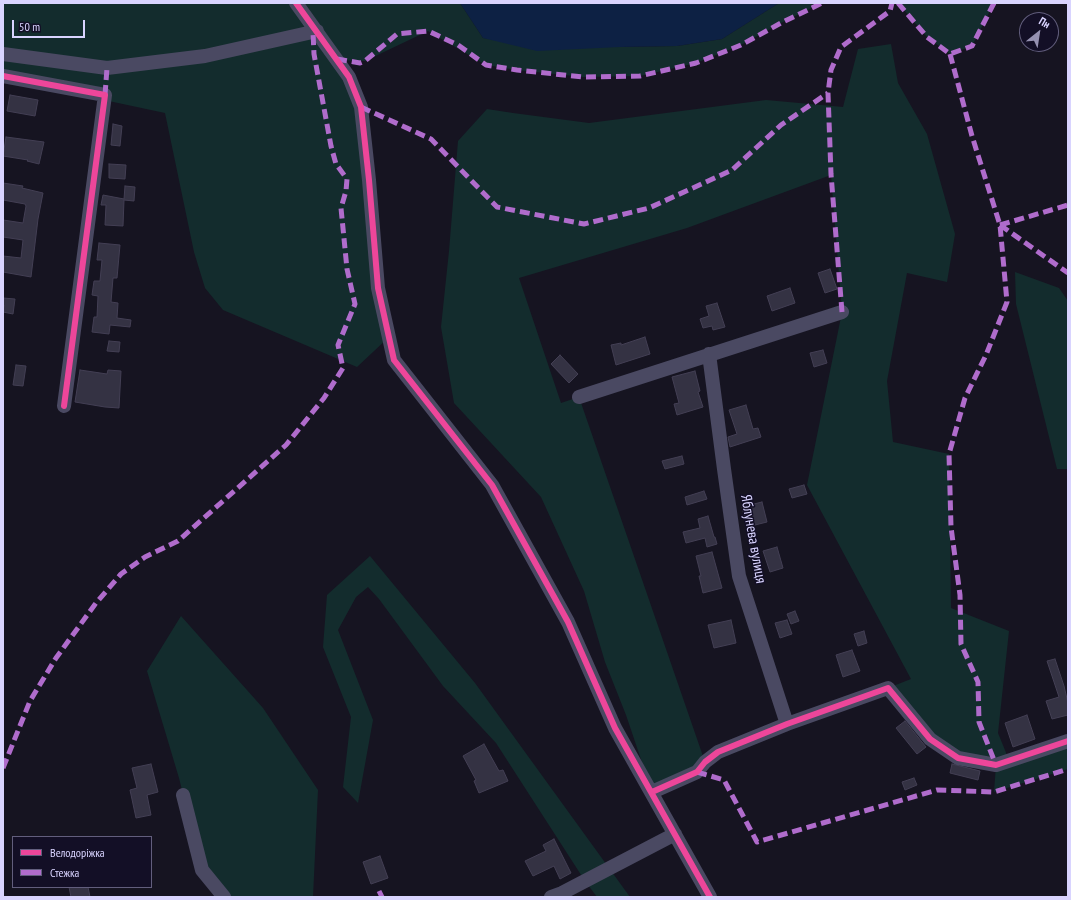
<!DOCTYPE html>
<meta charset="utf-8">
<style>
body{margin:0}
#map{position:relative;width:1071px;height:900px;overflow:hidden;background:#161421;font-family:"PT Sans Narrow",sans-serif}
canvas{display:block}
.frame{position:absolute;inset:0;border:4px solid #d9d4ff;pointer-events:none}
.legend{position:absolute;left:12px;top:836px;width:140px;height:52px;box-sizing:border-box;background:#130f26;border:1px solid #625e7d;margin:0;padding:5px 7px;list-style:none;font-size:12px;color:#d9d4ff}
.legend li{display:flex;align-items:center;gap:8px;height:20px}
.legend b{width:20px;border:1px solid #625e7d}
.north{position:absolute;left:1019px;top:12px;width:40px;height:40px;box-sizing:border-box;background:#130f26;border:1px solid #625e7d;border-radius:50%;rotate:30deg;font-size:11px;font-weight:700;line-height:16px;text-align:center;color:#d9d4ff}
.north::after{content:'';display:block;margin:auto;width:14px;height:18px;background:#9591b1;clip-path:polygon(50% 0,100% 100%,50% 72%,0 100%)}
.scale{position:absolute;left:12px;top:20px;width:73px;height:18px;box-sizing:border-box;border:2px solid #d9d4ff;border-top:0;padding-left:5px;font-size:12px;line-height:14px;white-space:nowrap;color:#d9d4ff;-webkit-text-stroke:3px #130f26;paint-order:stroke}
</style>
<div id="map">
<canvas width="1071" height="900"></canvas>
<div class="frame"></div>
<ul class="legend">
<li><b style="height:5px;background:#ed469a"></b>Велодоріжка</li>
<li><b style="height:5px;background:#b06ccc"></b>Стежка</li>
</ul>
<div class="north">Пн</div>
<div class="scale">50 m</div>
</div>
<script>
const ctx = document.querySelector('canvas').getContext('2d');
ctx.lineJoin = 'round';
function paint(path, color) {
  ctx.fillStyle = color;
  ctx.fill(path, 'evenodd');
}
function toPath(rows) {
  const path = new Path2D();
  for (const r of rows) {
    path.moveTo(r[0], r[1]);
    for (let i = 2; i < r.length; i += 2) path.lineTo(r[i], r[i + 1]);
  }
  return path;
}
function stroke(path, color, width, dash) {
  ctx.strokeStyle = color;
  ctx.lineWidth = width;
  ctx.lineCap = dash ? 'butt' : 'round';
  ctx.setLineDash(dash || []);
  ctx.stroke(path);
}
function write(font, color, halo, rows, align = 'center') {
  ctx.font = font + ' "PT Sans Narrow",sans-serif';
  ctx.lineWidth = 3;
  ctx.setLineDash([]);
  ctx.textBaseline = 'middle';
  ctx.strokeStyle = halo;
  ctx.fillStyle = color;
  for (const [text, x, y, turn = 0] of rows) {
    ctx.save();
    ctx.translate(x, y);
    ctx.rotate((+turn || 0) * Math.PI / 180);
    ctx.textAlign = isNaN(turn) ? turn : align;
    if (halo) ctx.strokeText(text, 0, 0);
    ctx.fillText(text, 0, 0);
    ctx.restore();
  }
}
paint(toPath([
 [3,3,460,3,483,38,620,47,677,46,722,39,779,3,822,3,781,23,741,45,696,63,640,76,583,77,517,70,486,65,428,31,365,61,337,60,361,107,389,337,357,367,223,310,205,288,194,252,165,113,104,100,3,76],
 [898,3,994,3,972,46,950,54,927,37],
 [891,44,898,83,927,134,955,234,947,282,907,273,887,381,893,442,949,454,951,608,1009,631,998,733,1009,760,1068,741,1068,769,994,792,996,765,958,758,888,688,911,679,807,485,842,312,831,175,687,228,519,278,561,403,579,397,705,762,652,792,626,715,605,662,584,591,541,497,454,403,441,327,449,251,458,141,487,109,513,113,589,123,766,100,843,107,858,49],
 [1015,272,1059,288,1068,301,1068,469,1057,469,1016,304],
 [370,556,475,683,630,897,597,897,585,881,496,743,443,686,379,599,368,587,356,597,338,630,373,720,358,803,343,787,351,717,323,647,327,595],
 [181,616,263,708,318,790,313,897,224,897,202,870,179,778,147,671]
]), '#132c2d');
paint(toPath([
 [460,3,779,3,722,39,677,46,620,47,537,51,483,38]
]), '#0d2144');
const building = toPath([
 [10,95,38,100,35,116,7,111,10,95],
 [113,124,122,126,120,146,111,145,113,124],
 [6,137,44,142,39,164,27,161,28,160,3,156,6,137],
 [109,164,126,165,125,179,109,178,109,164],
 [3,183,23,186,22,188,43,193,38,219,31,277,3,272,3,256,21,258,23,240,3,237,3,220,23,223,26,206,25,204,3,200,3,183],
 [125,186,135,187,134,201,124,200,123,226,105,225,106,205,101,205,103,195,124,199,125,186],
 [99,243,120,245,117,278,113,278,111,302,118,303,117,318,131,320,130,327,110,325,109,334,92,332,94,317,97,317,98,296,92,295,94,281,100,281,102,260,97,260,99,243],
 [830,269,837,289,825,293,818,273,830,269],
 [790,288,795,303,772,311,767,296,790,288],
 [3,298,15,299,13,314,3,312,4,305,3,305,3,298],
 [717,303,725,327,713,330,712,326,703,328,700,319,709,316,706,306,717,303],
 [645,337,650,354,616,365,611,345,621,343,621,345,645,337],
 [109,341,120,342,119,352,107,351,109,341],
 [823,350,827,363,814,367,810,353,823,350],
 [560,355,578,374,569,383,551,364,560,355],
 [16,365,26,366,23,386,13,385,16,365],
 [80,370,107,374,108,370,121,371,119,408,105,407,75,402,80,370],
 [695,371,700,391,698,392,703,407,677,415,674,404,679,403,672,377,695,371],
 [746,405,753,429,758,428,761,437,730,447,728,437,737,434,729,410,746,405],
 [682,456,684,464,665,469,662,461,682,456],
 [804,485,807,494,792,498,789,489,804,485],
 [704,491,707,499,687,505,685,497,704,491],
 [762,502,767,522,747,527,742,507,762,502],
 [708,516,714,537,715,537,717,544,707,547,705,538,686,543,683,532,700,528,698,519,708,516],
 [777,547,783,568,770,572,763,551,777,547],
 [712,552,722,588,703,593,699,576,701,576,696,556,712,552],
 [795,611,799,621,791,624,787,614,795,611],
 [731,620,736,643,714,648,708,625,731,620],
 [787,620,792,634,780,638,775,623,787,620],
 [864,631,867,643,858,646,854,634,864,631],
 [852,650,860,671,843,677,836,655,852,650],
 [1055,659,1064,686,1068,703,1068,715,1052,719,1046,701,1059,697,1047,661,1055,659],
 [1027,715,1035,739,1013,747,1005,723,1027,715],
 [905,721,926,747,917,754,896,728,905,721],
 [484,744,499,771,503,770,508,781,479,793,474,781,476,780,463,756,484,744],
 [151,764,158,792,147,795,151,815,136,818,130,790,137,788,132,768,151,764],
 [952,764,980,771,978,780,950,773,952,764],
 [914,778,917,785,905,790,902,782,914,778],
 [554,839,571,873,560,879,554,866,533,876,525,861,546,851,543,845,554,839],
 [380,856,388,878,371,884,363,862,380,856],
 [69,887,88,887,90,897,71,897,69,887]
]);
paint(building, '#343243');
stroke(building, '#433f54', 1);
stroke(toPath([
 [296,3,349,77,361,107,369,180,378,288,394,360,492,485,568,622,615,728,710,897],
 [3,54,107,68,205,56,317,31],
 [3,76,105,95,64,406],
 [709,354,724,469,739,576,787,724],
 [579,397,842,312],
 [652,792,697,772,705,762,718,752,787,724,888,688,930,739,958,758,996,765,1068,741],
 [183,795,202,870,224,897],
 [551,897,562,893,675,834]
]), '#4a4962', 14);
stroke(toPath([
 [898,3,927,37,950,54,972,46,994,3],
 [950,54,972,136,1000,225,1007,302,986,355,965,398,949,454,951,527,960,595,961,644,978,682,979,722,996,765],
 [337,59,360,63,365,61,397,34,428,31,458,45,486,65,517,70,583,77,640,76,696,63,741,45,781,23,822,3],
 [105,95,107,68],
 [361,107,431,139,497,207,584,224,649,208,732,170,781,125,828,93],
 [1000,225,1068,273],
 [1000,225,1068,205],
 [842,312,831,174,828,93,831,70,841,47,890,11,892,3],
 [3,768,30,701,56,658,96,603,121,574,145,557,178,541,286,445,324,398,343,368,338,345,355,304,347,269,341,208,346,191,347,179,336,164,331,146,314,54,313,32],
 [697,772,724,780,757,842,937,790,994,792,1068,769],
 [379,891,382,897]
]), '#b06ccc', 5, [10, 5]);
stroke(toPath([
 [296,3,349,77,361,107,369,180,378,288,394,360,492,485,568,622,615,728,710,897],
 [3,76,105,95,64,406],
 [652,792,697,772,705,762,718,752,787,724,888,688,930,739,958,758,996,765,1068,741]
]), '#ed469a', 6);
write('15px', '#d9d4ff', '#130f26', [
 ["Яблунева вулиця",753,539,80]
]);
</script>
